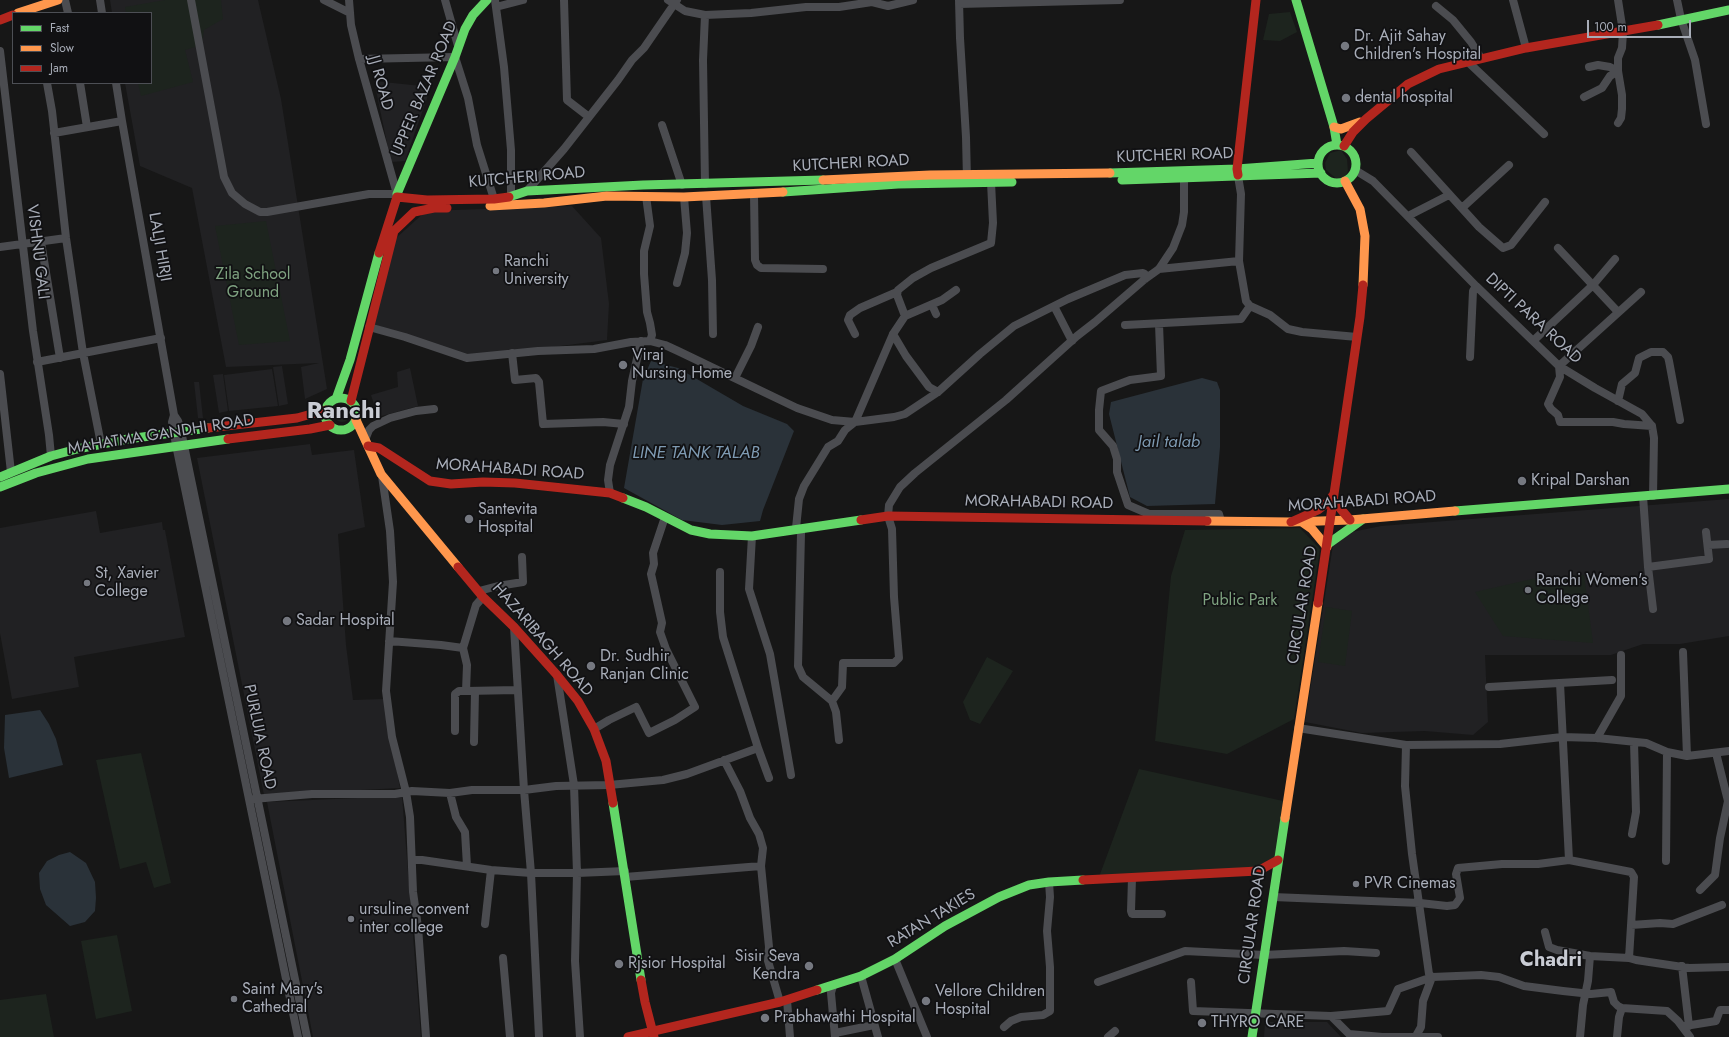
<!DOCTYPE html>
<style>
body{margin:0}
#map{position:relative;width:1729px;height:1037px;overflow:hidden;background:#171717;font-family:Jost,sans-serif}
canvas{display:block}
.legend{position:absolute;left:12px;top:12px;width:140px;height:72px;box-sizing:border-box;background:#111113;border:1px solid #4d4f55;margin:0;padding:5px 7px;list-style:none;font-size:12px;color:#a8adb8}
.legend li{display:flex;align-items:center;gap:8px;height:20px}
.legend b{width:20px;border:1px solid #4d4f55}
.scale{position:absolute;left:1587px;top:20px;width:104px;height:18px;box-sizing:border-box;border:2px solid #a8adb8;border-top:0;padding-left:5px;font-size:12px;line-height:14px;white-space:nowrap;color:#a8adb8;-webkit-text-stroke:3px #111113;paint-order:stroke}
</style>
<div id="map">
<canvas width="1729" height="1037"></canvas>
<ul class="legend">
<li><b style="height:5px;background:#63d668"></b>Fast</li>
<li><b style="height:5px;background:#ff974d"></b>Slow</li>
<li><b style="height:5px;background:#b3261e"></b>Jam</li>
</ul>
<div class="scale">100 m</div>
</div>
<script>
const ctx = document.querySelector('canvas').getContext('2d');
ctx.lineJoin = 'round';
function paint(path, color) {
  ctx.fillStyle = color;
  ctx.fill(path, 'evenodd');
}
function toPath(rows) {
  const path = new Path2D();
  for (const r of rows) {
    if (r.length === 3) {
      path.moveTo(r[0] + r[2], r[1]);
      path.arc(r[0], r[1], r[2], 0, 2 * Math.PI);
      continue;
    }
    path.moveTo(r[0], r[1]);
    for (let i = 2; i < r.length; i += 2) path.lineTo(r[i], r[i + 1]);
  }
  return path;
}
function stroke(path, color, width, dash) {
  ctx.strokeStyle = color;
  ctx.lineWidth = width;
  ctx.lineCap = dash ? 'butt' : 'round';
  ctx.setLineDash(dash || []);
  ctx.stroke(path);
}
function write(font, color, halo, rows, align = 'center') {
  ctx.font = font + ' Jost,sans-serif';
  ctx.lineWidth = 3.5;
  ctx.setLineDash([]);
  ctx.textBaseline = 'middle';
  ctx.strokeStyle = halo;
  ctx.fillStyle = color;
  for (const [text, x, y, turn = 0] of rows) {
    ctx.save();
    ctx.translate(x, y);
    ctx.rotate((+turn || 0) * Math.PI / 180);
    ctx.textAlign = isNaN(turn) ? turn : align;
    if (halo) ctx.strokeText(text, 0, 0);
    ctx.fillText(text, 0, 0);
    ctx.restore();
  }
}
paint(toPath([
 [110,0,258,0,281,99,327,389,305,399,301,367,319,363,226,367,192,188,140,166,125,83,151,83,151,13,112,13],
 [374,81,431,87,405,161,391,162],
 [572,206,601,238,609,304,607,340,467,358,373,324,395,239,426,211],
 [282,366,288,404,279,406,273,367],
 [410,368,418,406,378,417,371,395,398,387,397,372],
 [272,369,278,406,229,411,224,375],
 [223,374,228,411,219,413,213,375],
 [194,382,199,382,203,418,198,418],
 [310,444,312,455,354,450,365,527,338,534,346,645,353,700,384,699,400,788,264,795,197,458],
 [1729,499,1729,636,1680,644,1643,644,1611,655,1485,655,1488,722,1473,735,1425,731,1362,733,1305,722,1333,545,1352,532,1381,526],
 [96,511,100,533,162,522,163,530,165,530,185,637,74,657,79,687,12,699,0,633,0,528],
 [402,796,421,1037,313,1037,267,802],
 [1265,1022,1327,1022,1341,1037,1264,1037]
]), '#212123');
paint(toPath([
 [165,0,221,0,223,19,204,30,202,45,185,50,193,82,141,96,138,83,151,83,151,13,126,13,125,7],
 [1290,12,1297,32,1280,41,1263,40,1269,14],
 [1341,150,1347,159,1348,171,1344,179,1338,180,1326,170,1325,163,1330,153],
 [266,221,290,341,239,345,215,226],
 [342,414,8],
 [1300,528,1320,549,1294,719,1227,754,1155,741,1171,576,1185,530],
 [1584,575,1593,643,1503,636,1475,592,1532,579],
 [1326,607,1352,611,1345,666,1318,662],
 [987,657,1013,671,980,724,970,720,963,702],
 [141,753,171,883,154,888,146,862,120,869,96,760],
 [1139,769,1283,801,1277,858,1260,867,1099,877],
 [117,935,132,1011,96,1019,81,941],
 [46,994,54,1037,0,1037,0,1000]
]), '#1d241e');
paint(toPath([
 [651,361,678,368,743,406,787,424,794,431,763,510,760,521,722,525,682,520,624,488,643,379],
 [1202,378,1217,382,1220,390,1220,447,1215,504,1147,506,1130,497,1109,414,1111,402],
 [40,710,49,724,56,739,63,765,9,778,4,748,5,715],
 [70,852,86,863,95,882,96,898,95,911,85,922,70,926,46,905,40,889,39,873,47,861,59,855]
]), '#2a3239');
stroke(toPath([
 [65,0,68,13],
 [100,0,102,13],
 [191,0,224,177,232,193,245,204,260,212,267,212,369,194,397,194,359,59,351,25,349,0],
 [324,0,350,13],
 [445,0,458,46],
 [495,0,504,67,511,150,511,197],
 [564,0,567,100,589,117],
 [668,0,685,11,705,15,751,13,806,7,839,7,872,2,888,6,913,0],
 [959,0,960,38,966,137,967,180],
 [1513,0,1526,48],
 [1677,0,1681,19,1695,60,1706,124],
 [959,4,1120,0],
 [1436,6,1453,20,1471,42,1481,58],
 [496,7,523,0],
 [0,51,33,331,49,435,51,456],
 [359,59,455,57,468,98,477,145,494,199],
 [1467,61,1544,134],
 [47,83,52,111,66,238,83,353,101,444],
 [80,83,87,127],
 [116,83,122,121,174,415,178,421,181,431,307,1037],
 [1584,97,1602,88,1610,76,1618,71,1610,67,1598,65,1589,67],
 [1618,123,1621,118,1622,109,1622,95,1618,71,1618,58,1622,48,1623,32,1618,0],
 [662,125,682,185],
 [54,133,122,121],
 [1411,152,1479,227,1503,248,1511,245,1545,202],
 [1355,170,1373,181,1476,286,1559,366,1595,388,1642,414,1652,426,1654,438,1653,496],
 [1238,176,1241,194,1239,261,1246,301,1250,306,1270,315,1288,329,1302,332,1357,337],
 [705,184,703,60,705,15],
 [527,191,564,149,618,80,632,60,644,48,677,0],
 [754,194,755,260,757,265,761,268,823,269],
 [646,196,650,226,644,251,644,274,647,312,650,323,652,335,650,341],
 [706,196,712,280,713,334],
 [1462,208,1509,165],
 [1408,216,1449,195],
 [41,242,60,358],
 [0,247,66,238],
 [1558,248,1618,312],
 [1159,269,1239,261],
 [677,283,685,253,687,233,684,197],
 [1641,292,1559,366,1560,377,1548,404,1551,409,1558,415,1560,422,1613,422,1624,424,1652,426],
 [932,305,936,314],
 [1054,306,1072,341],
 [905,316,942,300,956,290],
 [1159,324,1161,376,1130,380,1101,391,1099,410,1099,430,1113,446,1117,459,1117,472,1128,505,1149,514,1219,514,1221,521],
 [1125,325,1241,319,1250,306],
 [369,327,405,337,467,358,538,351,594,349,631,342,650,341,665,345,678,351,797,408,832,420,855,422,894,417,905,414,938,392,980,354,1014,326,1068,299,1125,275,1143,273,1145,274,1145,279],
 [855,334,848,320,850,315,860,308,897,292],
 [893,334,906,356,929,387,938,392],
 [1533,341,1593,285,1615,259],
 [512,353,515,380,536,378,539,382,543,424,603,422,624,424],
 [1470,357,1473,291,1476,286],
 [37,362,161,338],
 [0,374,11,472],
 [735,378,751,346,758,327],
 [1618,401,1622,384,1635,373,1639,358,1651,352,1663,352,1668,357,1669,361,1680,420],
 [174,415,172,422,176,445,298,1037],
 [365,440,369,430,373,426,390,418,416,411,434,409],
 [382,476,390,531,393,582,386,691,392,737,406,792,410,817,413,892,418,927,426,1037],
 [610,493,608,480,610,465,629,407,632,381,641,341],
 [1643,496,1648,567,1653,609],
 [752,536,749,589,770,654,791,775],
 [1708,545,1727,544],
 [1648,567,1709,559,1706,532],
 [720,572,720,612,723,637,758,748,769,778],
 [479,591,498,586,523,582,522,557],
 [514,627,524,790,531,873,539,1037],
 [389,641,441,645,463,648,476,605,483,597],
 [463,648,467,665,466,691,517,690],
 [1683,652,1687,756],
 [557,675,574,785,577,873,575,961,580,1037],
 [1489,687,1612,680],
 [832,701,842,687,843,663,894,663,899,658,894,597,892,529,888,516,889,505,900,487,915,473,1006,400,1077,336,1095,322,1145,279,1159,269,1173,248,1182,225,1184,212,1184,179],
 [1298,728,1406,745,1500,744,1562,737,1597,738,1646,743,1667,752,1687,756,1729,751],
 [594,729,609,720,636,707,649,733,675,720,695,707,666,649,660,632,662,623,651,574,654,564,653,553,665,517],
 [455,731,455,694,459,691,466,691],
 [1597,738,1621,696,1621,655],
 [839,740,836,712,832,701,803,677,798,666,801,533,796,528,799,499,804,486,828,447,838,441,845,430,855,422,893,334,905,316,897,295,898,290,913,278,931,268,991,243,993,223,991,182],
 [474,742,475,691],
 [724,760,740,791,750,818,759,834,763,848,761,866,769,947,768,961,780,1002],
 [450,793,456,817,465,832,467,866],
 [253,799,312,794,395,794,412,791,450,793,472,790,524,790,556,786,609,785,663,780,687,774,758,748],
 [1632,834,1636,812,1634,742],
 [412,860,422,860,491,870,531,873,577,873,625,871],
 [1666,861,1667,752],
 [625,877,761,866],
 [1132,878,1131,911,1132,914,1162,914],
 [1700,890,1715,875,1720,838,1728,801,1716,753],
 [1273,897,1420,903,1447,906,1455,905,1460,898,1456,874,1458,868,1502,864,1538,864,1569,860,1560,683],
 [485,924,491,870],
 [1631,925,1660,923,1673,924,1722,905],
 [1545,932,1549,947,1557,950,1590,956,1629,958,1634,877,1631,872,1569,860],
 [503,958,510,1037],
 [1629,958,1636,960,1689,968,1729,967],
 [895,959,927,1037],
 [1682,966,1689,1026],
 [861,976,878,1037],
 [1098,982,1185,951,1264,955,1344,951,1376,953],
 [1191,982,1193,1011,1331,1016,1349,1034,1382,1037,1438,1037],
 [833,986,831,993,835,1037],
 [787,1000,790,1037],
 [1331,1016,1388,1011,1398,989,1432,977,1429,974,1412,854,1405,786,1406,745],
 [1685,1026,1716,1021,1720,1010,1729,1010],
 [1004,1027,1011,1021,1021,1017,1043,1015,1050,1011,1050,967,1047,931,1050,897,1049,882],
 [835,1033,874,1025],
 [1416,1036,1421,1027,1423,1001,1432,977,1481,975,1499,977,1524,986,1563,991,1591,994,1611,992,1614,1002,1618,1006,1622,1008,1667,1011,1678,1021,1690,1037],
 [1108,1037,1115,1031],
 [1580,1037,1583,1005,1588,981,1590,956],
 [1617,1037,1619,1017,1622,1008]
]), '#4b4c50', 8);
stroke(toPath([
 [1296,0,1334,127,1337,145],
 [1658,25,1729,10],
 [1337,164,19],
 [1110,173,1237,169,1318,163],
 [1122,180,1321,173],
 [783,192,898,184,1012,182],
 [398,197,397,194,455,57,465,29,473,15,487,0],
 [509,197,527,191,643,185,823,180],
 [341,414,16],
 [336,399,350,360,379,253],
 [0,477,51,456,77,449,128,439,208,428],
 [0,487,36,473,88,459,228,439],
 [623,498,646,507,691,530,710,534,752,536,861,520],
 [1455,511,1729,489],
 [1328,544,1363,519],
 [613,803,641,980],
 [817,990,861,976,895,959,945,926,999,897,1029,885,1049,882,1083,880],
 [1252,1037,1285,818]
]), '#63d668', 9);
stroke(toPath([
 [18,13,58,0],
 [1334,127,1341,129,1360,122],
 [823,180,930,175,1110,173],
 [1345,181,1360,209,1365,236,1363,285],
 [490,206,544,203,607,196,684,197,783,192],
 [356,420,381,474,458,567],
 [1207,521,1291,522,1350,520,1455,511],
 [1302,522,1312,529,1327,547],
 [1285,818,1318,603]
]), '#ff974d', 9);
stroke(toPath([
 [0,20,13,15],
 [1344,146,1353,132,1366,119,1408,84,1439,69,1526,48,1658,25],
 [1238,175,1237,169,1256,0],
 [379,253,397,197,427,200,494,199,509,197],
 [351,401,394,231,414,212,434,208,447,208],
 [208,428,297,418,326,410],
 [228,439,310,429,330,425],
 [368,446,379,448,430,481,451,484,483,482,515,483,610,493,623,498],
 [1334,501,1350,520],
 [861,520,888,516,1207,521],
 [1291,522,1318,510,1328,502,1334,494],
 [458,567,483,597,514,627,557,675,578,701,594,729,606,761,613,803],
 [1318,603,1360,317,1363,285],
 [1083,880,1258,871,1278,860],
 [641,980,645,1002,654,1037],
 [628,1037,780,1002,817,990]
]), '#b3261e', 9);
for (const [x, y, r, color] of [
 [1345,46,5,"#757880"],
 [1346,98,5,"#757880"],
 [496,271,4,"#757880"],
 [623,365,5,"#757880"],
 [1522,481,5,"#757880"],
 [469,519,5,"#757880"],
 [87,583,4,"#757880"],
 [1528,590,4,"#757880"],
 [287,621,5,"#757880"],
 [591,666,5,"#757880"],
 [1356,884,4,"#757880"],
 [351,919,4,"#757880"],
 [619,964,5,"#757880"],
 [809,966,5,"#757880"],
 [234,999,4,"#757880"],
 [926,1001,5,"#757880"],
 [765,1018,5,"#757880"],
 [1202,1023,5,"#757880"]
]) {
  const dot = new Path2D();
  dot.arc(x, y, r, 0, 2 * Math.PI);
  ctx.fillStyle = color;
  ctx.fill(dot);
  stroke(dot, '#111113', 1.5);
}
write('16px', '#a8adb8', '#111113', [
 ["Dr. Ajit Sahay",1354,37],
 ["Children's Hospital",1354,55],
 ["dental hospital",1355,98],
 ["Ranchi",504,262],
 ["University",504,280],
 ["Viraj",632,356],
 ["Nursing Home",632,374],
 ["Kripal Darshan",1531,481],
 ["Santevita",478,510],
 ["Hospital",478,528],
 ["St, Xavier",95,574],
 ["College",95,592],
 ["Ranchi Women's",1536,581],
 ["College",1536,599],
 ["Sadar Hospital",296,621],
 ["Dr. Sudhir",600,657],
 ["Ranjan Clinic",600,675],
 ["PVR Cinemas",1364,884],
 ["ursuline convent",359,910],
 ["inter college",359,928],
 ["Sisir Seva",800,957,"right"],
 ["Kendra",800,975,"right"],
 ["Rjsior Hospital",628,964],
 ["Saint Mary's",242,990],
 ["Cathedral",242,1008],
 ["Vellore Children",935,992],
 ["Hospital",935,1010],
 ["Prabhawathi Hospital",774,1018],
 ["THYRO CARE",1211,1023]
], 'left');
write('16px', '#a8adb8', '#111113', [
 ["JJ ROAD",380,83,75],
 ["UPPER BAZAR ROAD",425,89,-67],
 ["KUTCHERI ROAD",1175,156,-2],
 ["KUTCHERI ROAD",851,164,-3],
 ["KUTCHERI ROAD",527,178,-5],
 ["LALJI HIRJI",159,247,80],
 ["VISHNU GALI",37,252,83],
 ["DIPTI PARA ROAD",1533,319,43],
 ["MAHATMA GANDHI ROAD",161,435,-9],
 ["MORAHABADI ROAD",510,470,4],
 ["MORAHABADI ROAD",1362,502,-4],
 ["MORAHABADI ROAD",1039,503,1],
 ["CIRCULAR ROAD",1303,605,-81],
 ["HAZARIBAGH ROAD",542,640,49],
 ["PURLUIA ROAD",259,737,78],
 ["RATAN TAKIES",932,919,-31],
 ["CIRCULAR ROAD",1253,925,-82]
]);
write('16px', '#7fa381', '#111113', [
 ["Zila School",253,275],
 ["Ground",253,293],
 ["Public Park",1240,601]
]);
write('italic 17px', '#7f9bb3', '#111113', [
 ["Jail talab",1169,443],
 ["LINE TANK TALAB",696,454]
]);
write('bold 20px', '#c9ccd4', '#111113', [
 ["Chadri",1551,961]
]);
write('bold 24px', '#c9ccd4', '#111113', [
 ["Ranchi",344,412]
]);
</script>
